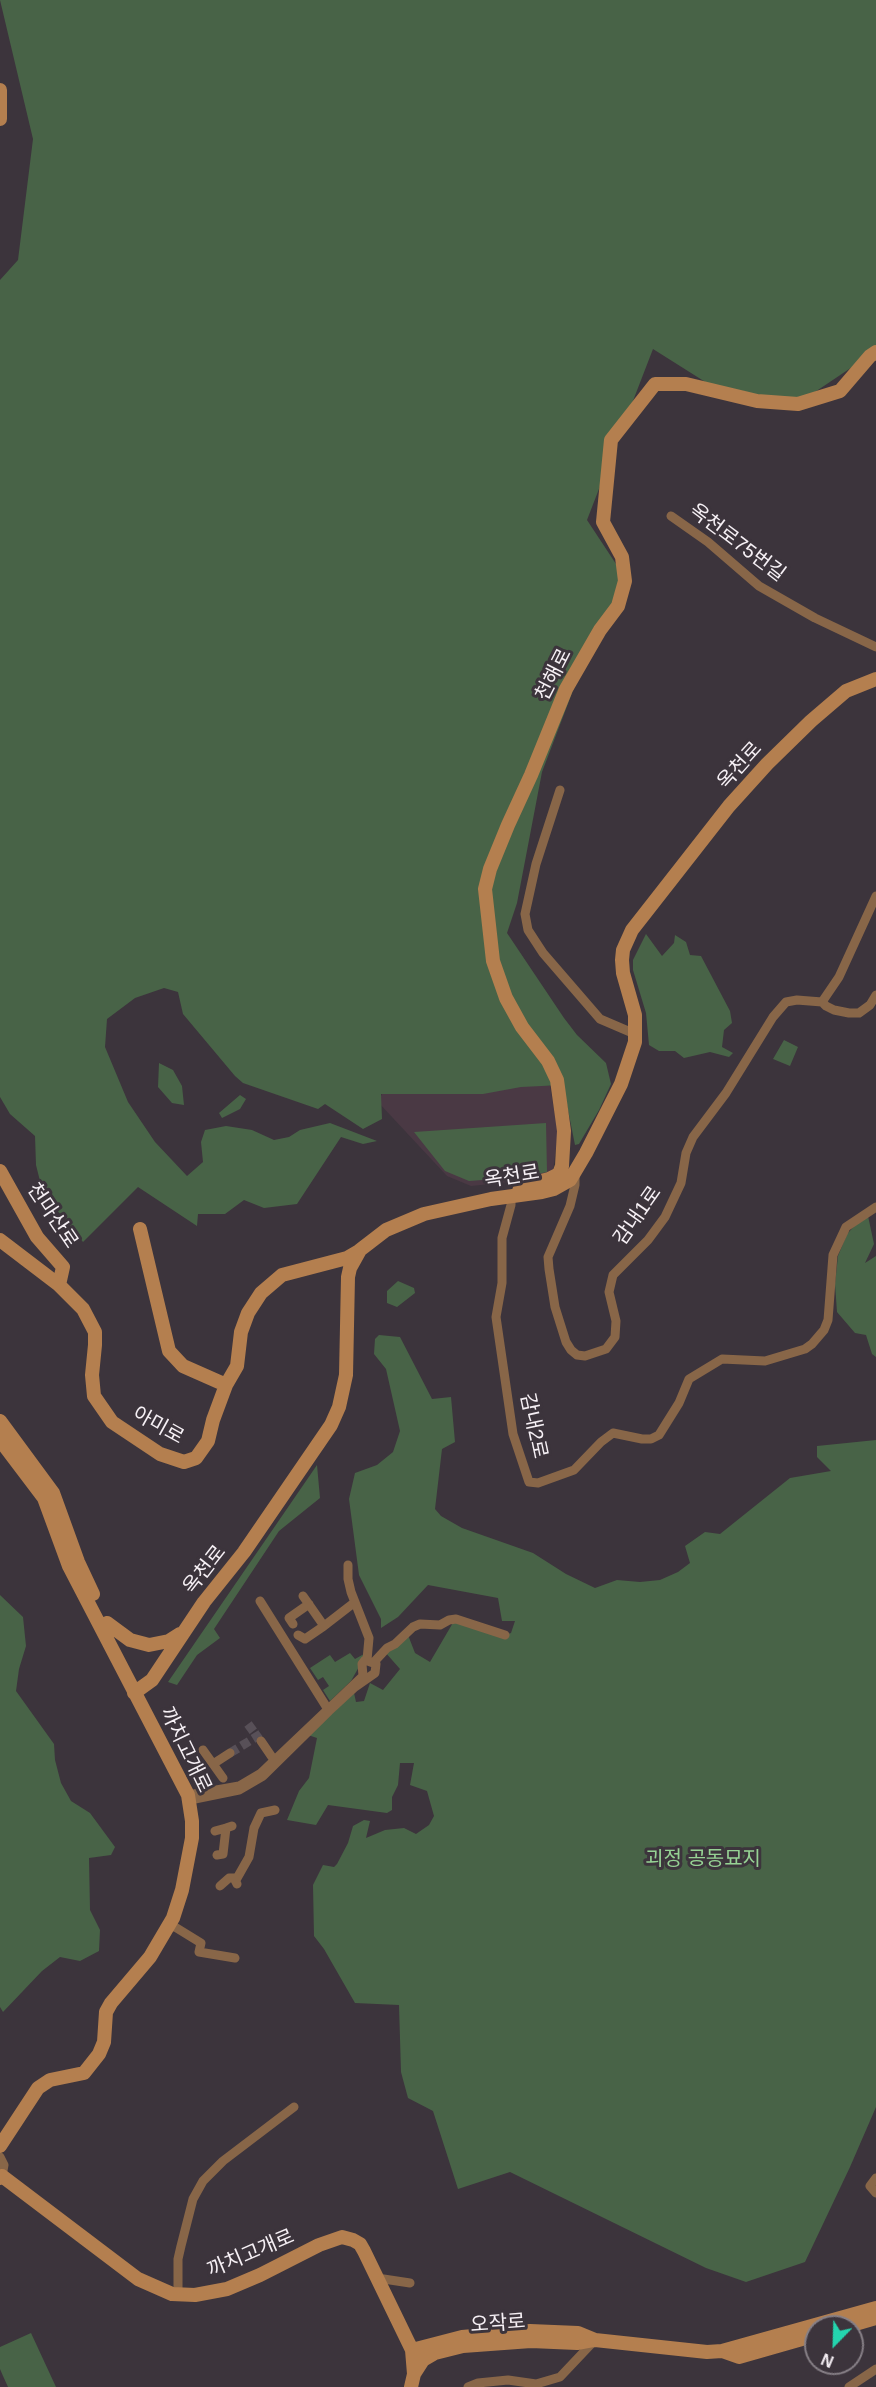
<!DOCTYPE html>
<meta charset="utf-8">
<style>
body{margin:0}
#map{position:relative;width:876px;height:2387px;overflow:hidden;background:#3c343c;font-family:Helvetica,sans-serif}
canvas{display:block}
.north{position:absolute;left:804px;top:2315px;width:60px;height:60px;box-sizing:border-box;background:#3c343c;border:2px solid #867f86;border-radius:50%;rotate:203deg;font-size:16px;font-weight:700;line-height:24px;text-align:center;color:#f6f0f5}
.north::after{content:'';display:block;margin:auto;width:21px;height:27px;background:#24d5ae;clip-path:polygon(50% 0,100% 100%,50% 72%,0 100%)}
</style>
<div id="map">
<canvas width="876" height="2387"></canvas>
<div class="north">N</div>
</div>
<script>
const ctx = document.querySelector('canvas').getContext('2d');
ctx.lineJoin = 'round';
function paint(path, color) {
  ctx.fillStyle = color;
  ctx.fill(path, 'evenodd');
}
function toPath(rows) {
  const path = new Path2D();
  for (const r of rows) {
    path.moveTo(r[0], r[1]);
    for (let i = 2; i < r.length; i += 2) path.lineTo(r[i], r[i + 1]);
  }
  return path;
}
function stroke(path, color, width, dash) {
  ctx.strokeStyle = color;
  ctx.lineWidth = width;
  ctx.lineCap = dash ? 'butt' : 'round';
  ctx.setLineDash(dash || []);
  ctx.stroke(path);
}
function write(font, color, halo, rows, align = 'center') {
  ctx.font = font + ' Helvetica,"Noto Sans KR",sans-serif';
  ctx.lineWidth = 6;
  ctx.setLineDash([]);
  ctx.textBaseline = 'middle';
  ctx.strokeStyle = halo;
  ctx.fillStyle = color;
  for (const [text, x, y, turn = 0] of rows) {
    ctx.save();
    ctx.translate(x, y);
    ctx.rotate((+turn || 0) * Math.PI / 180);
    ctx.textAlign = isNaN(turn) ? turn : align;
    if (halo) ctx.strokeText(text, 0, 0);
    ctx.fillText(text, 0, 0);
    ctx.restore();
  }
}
paint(toPath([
 [509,1081,550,1086,558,1133,553,1171,528,1180,471,1186,447,1176,378,1102,383,1092]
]), '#4a3944');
paint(toPath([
 [0,0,876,0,876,351,803,400,718,390,653,349,587,520,618,567,619,586,613,604,596,630,542,772,517,903,507,933,564,1018,577,1035,606,1063,611,1084,599,1110,579,1144,575,1145,563,1085,521,1087,483,1094,381,1094,382,1119,363,1129,325,1104,318,1109,243,1083,235,1076,183,1014,178,992,164,988,135,998,107,1019,105,1047,128,1102,155,1142,187,1176,203,1162,201,1142,205,1130,226,1126,252,1130,274,1140,289,1137,300,1130,330,1123,377,1141,363,1144,341,1137,297,1204,264,1208,244,1200,225,1214,198,1214,197,1226,138,1187,83,1242,43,1193,36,1165,35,1136,10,1114,0,1097,0,280,18,260,33,139],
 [646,934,662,956,674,943,675,935,686,942,690,955,701,956,730,1011,732,1023,724,1030,722,1047,733,1053,729,1057,710,1052,684,1058,675,1051,659,1051,649,1045,646,1013,633,970,633,960],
 [784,1040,798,1047,790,1066,773,1059],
 [159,1063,173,1070,182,1086,184,1105,172,1103,158,1087],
 [240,1095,246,1099,240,1109,222,1118,219,1113],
 [546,1123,547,1172,522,1177,469,1181,445,1171,414,1132],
 [868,1216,874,1244,865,1263,876,1256,876,1357,872,1354,866,1335,855,1333,837,1312,835,1284,838,1256,847,1234,859,1221],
 [398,1281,414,1288,415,1293,397,1307,387,1303,387,1291],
 [379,1335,400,1337,432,1399,451,1397,455,1442,442,1449,435,1509,441,1516,462,1528,533,1553,566,1574,595,1588,617,1580,640,1582,660,1580,678,1572,690,1563,685,1546,705,1532,720,1534,790,1478,831,1471,817,1457,817,1446,876,1440,876,2107,850,2167,805,2262,746,2282,706,2268,510,2172,458,2189,433,2111,408,2098,401,2072,399,2005,355,2003,324,1949,314,1936,313,1885,323,1865,334,1867,337,1864,348,1843,353,1826,364,1820,370,1821,366,1838,385,1830,404,1828,416,1834,429,1825,434,1816,427,1791,410,1785,414,1763,400,1763,398,1785,392,1797,392,1810,387,1813,328,1805,316,1825,287,1820,299,1791,309,1778,317,1738,308,1735,354,1693,356,1702,364,1701,370,1683,383,1690,400,1669,385,1652,408,1635,415,1653,430,1662,454,1621,501,1636,511,1633,515,1621,502,1621,498,1598,428,1585,398,1617,381,1628,381,1619,359,1575,349,1499,355,1473,377,1465,393,1452,400,1431,386,1369,374,1354,375,1339],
 [317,1465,320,1498,279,1531,214,1629,220,1638,197,1655,177,1685,168,1682],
 [0,1595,23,1617,26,1646,19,1669,16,1691,54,1744,55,1760,61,1783,71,1801,90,1813,115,1847,111,1855,89,1858,90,1910,100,1930,99,1951,80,1961,60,1957,42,1971,3,2012,0,2007],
 [350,1653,355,1659,364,1654,360,1665,351,1681,330,1701,323,1690,329,1686,323,1677,318,1680,310,1668,330,1655,335,1662],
 [31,2333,56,2387,8,2387,3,2376,0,2369,0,2347]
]), '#486347');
stroke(toPath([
 [248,1724,259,1739],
 [230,1753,261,1734]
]), '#585058', 9, [9, 4.5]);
stroke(toPath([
 [671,516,708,542,759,586,815,618,876,647],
 [560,790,536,864,525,914,528,930,543,953,600,1019,635,1034],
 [822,1002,839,977,876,896],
 [575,1173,575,1185,570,1206,548,1257,549,1269,555,1307,566,1342,571,1350,577,1355,585,1356,606,1349,615,1337,616,1321,609,1292,613,1275,648,1240,665,1217,681,1183,686,1153,693,1137,726,1093,773,1017,786,1002,797,1000,822,1002,826,1006,834,1010,849,1013,859,1013,870,1005,876,995],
 [511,1197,511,1205,502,1238,502,1283,496,1317,513,1434,529,1482,538,1483,574,1470,601,1442,613,1433,642,1439,651,1439,659,1435,679,1403,689,1379,722,1359,765,1361,805,1349,812,1344,824,1330,828,1320,833,1255,846,1227,876,1207],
 [348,1565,348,1579,351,1592,369,1638,367,1660],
 [303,1596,324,1626,355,1602],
 [260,1601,329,1711],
 [293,1624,289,1618,309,1604],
 [298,1635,305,1639,324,1626],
 [374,1662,387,1648,395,1644,413,1627,420,1624,440,1625,449,1620,456,1619,505,1635],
 [261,1741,276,1763],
 [203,1750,223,1778],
 [213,1764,230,1753],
 [188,1795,239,1786,261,1773,363,1676,362,1664,365,1660,376,1664,375,1673,355,1687,329,1711,263,1776,239,1790,190,1800],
 [215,1831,226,1828],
 [217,1855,223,1854,226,1828,232,1826],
 [236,1880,249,1857,254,1828,261,1813,275,1810],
 [220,1886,229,1878,234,1878,237,1884],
 [168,1927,175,1927,201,1943,199,1952,235,1958],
 [0,2157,4,2165,2,2176],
 [876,2178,870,2186,876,2193],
 [377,2278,410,2283],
 [178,2294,178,2259,181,2246,193,2199,203,2181,223,2161,294,2107],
 [468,2387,478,2383,508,2380,536,2384,560,2377,595,2340],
 [849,2387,876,2369]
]), '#886648', 9);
stroke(toPath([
 [0,90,0,119],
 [0,1171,37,1237,63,1267,59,1285],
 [519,1191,521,1186,549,1179,559,1174,562,1166,564,1131,557,1080,548,1061,522,1027,506,998,493,961,485,889,490,869,508,825,531,775,566,689,600,630,618,606,625,581,622,557,603,522,611,440,655,384,686,384,757,401,798,404,840,391,870,356,876,352],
 [140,1229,169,1351,183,1366,226,1385],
 [0,1240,59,1285,83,1309,95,1332,95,1345,92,1375,94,1396,112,1422,160,1454,184,1462,196,1458,208,1441,213,1420,226,1385,237,1366,241,1332,248,1313,261,1293,282,1275,347,1258,359,1251],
 [0,1421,53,1493,78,1562,93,1594],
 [0,1440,44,1498,69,1566,188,1795,192,1821,192,1838,182,1890,173,1918,150,1957,111,2003,106,2012,104,2042,99,2054,84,2073,50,2080,38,2088,0,2146],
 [107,1623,130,1640,149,1645,169,1641,180,1634],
 [134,1693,152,1680,204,1602,244,1552,331,1425,339,1407,346,1375,348,1277,350,1268,360,1250,386,1230,424,1214,491,1199,542,1192,554,1189,570,1180,586,1153,621,1084,635,1042,635,1015,623,973,622,960,623,950,632,930,729,806,767,764,811,721,846,691,876,679],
 [0,2178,2,2176,138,2279,172,2294,195,2295,227,2289,260,2275,319,2245,342,2237,353,2240,360,2244,364,2251,412,2350,414,2374,411,2387],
 [845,2327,876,2318],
 [412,2350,462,2337,530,2331,578,2333,595,2340,707,2352,722,2351,876,2308],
 [722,2351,739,2357,816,2335],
 [414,2374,423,2360,435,2353,463,2346,531,2341,577,2343,593,2340]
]), '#b47f4f', 14);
write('20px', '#f6f0f5', '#3c343c', [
 ["옥천로75번길",737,543,37],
 ["천해로",554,675,-63],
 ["옥천로",740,766,-48],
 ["옥천로",512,1177,-9],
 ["천마산로",52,1216,56],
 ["감내1로",638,1216,-55],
 ["아미로",158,1426,29],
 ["감내2로",533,1426,78],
 ["옥천로",205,1570,-52],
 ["까치고개로",185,1750,64],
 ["까치고개로",251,2254,-23],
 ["오작로",498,2324,-4]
]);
write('20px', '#96d294', '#3c343c', [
 ["괴정 공동묘지",703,1859]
]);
</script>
